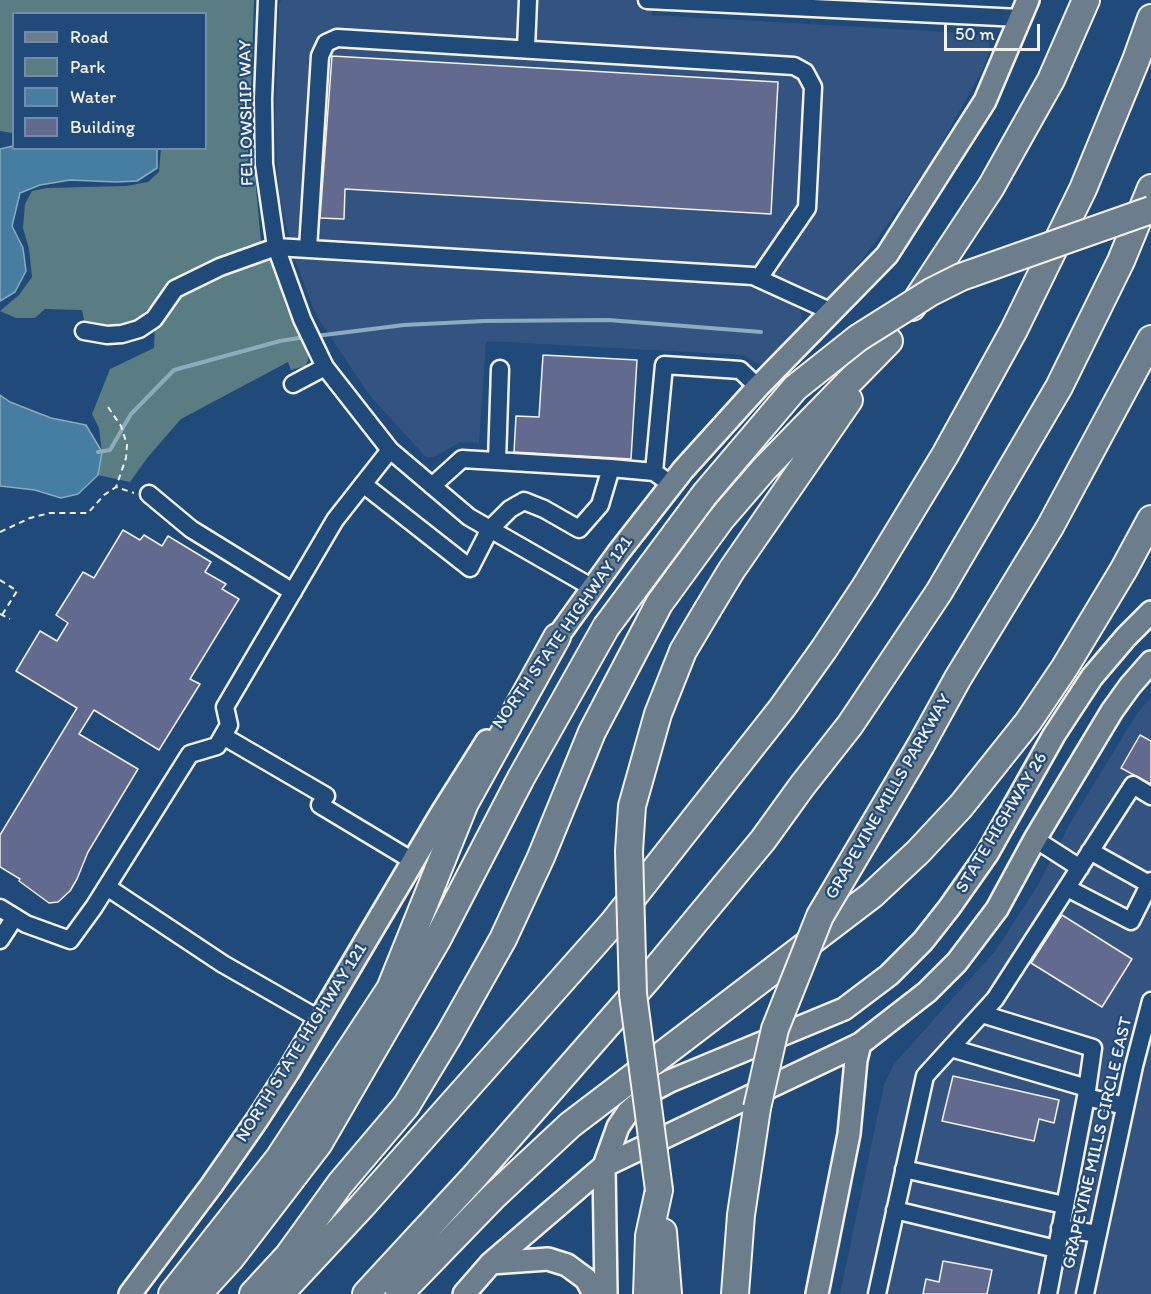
<!DOCTYPE html>
<style>
body{margin:0}
#map{position:relative;width:1151px;height:1294px;overflow:hidden;background:#1f4a7a;font-family:Itim,sans-serif}
canvas{display:block}
.legend{position:absolute;left:12px;top:12px;width:195px;height:138px;box-sizing:border-box;background:#1f4a7a;border:2px solid #748da6;margin:0;padding:8px 10px;list-style:none;font-size:18px;color:#f4f1e8}
.legend li{display:flex;align-items:center;gap:12px;height:30px}
.legend b{width:30px;border:2px solid #748da6}
.scale{position:absolute;left:944px;top:24px;width:96px;height:27px;box-sizing:border-box;border:3px solid #f4f1e8;border-top:0;padding-left:8px;font-size:18px;line-height:21px;white-space:nowrap;color:#f4f1e8;-webkit-text-stroke:4px #1f4a7a;paint-order:stroke}
</style>
<div id="map">
<canvas width="1151" height="1294"></canvas>
<ul class="legend">
<li><b style="height:8px;background:#6c7d8b"></b>Road</li>
<li><b style="height:16px;background:#597d82"></b>Park</li>
<li><b style="height:16px;background:#467ea1"></b>Water</li>
<li><b style="height:16px;background:#626a8f"></b>Building</li>
</ul>
<div class="scale">50 m</div>
</div>
<script>
const ctx = document.querySelector('canvas').getContext('2d');
ctx.lineJoin = 'round';
function paint(path, color) {
  ctx.fillStyle = color;
  ctx.fill(path, 'evenodd');
}
function toPath(rows) {
  const path = new Path2D();
  for (const r of rows) {
    path.moveTo(r[0], r[1]);
    for (let i = 2; i < r.length; i += 2) path.lineTo(r[i], r[i + 1]);
  }
  return path;
}
function stroke(path, color, width, dash) {
  ctx.strokeStyle = color;
  ctx.lineWidth = width;
  ctx.lineCap = dash ? 'butt' : 'round';
  ctx.setLineDash(dash || []);
  ctx.stroke(path);
}
function write(font, color, halo, rows, align = 'center') {
  ctx.font = font + ' Itim,sans-serif';
  ctx.lineWidth = 4.5;
  ctx.setLineDash([]);
  ctx.textBaseline = 'middle';
  ctx.strokeStyle = halo;
  ctx.fillStyle = color;
  for (const [text, x, y, turn = 0] of rows) {
    ctx.save();
    ctx.translate(x, y);
    ctx.rotate((+turn || 0) * Math.PI / 180);
    ctx.textAlign = isNaN(turn) ? turn : align;
    if (halo) ctx.strokeText(text, 0, 0);
    ctx.fillText(text, 0, 0);
    ctx.restore();
  }
}
paint(toPath([
 [281,0,652,0,652,15,964,33,982,36,989,43,990,50,983,69,931,162,868,252,828,301,772,292,800,310,802,321,801,330,774,358,764,365,756,363,744,355,486,341,479,443,460,442,434,457,426,457,370,396,316,315,296,262,279,197,275,125,279,4],
 [1151,697,1151,1294,840,1294,884,1085,894,1064,996,950,1038,885,1069,825,1136,715]
]), '#335480');
paint(toPath([
 [0,0,254,0,250,123,261,242,256,247,170,281,154,303,134,323,103,328,85,324,82,310,45,309,35,318,16,318,0,311,19,295,32,277,29,249,23,228,25,204,32,191,47,188,126,186,148,182,159,172,161,149,206,148,206,14,14,14,14,131,12,133,0,131],
 [266,258,272,262,286,307,308,355,308,361,305,366,291,370,288,362,181,419,148,457,130,482,98,475,102,452,99,428,92,414,110,369,154,348,155,325,178,292,254,259]
]), '#597d82');
const water = toPath([
 [13,146,14,148,157,149,157,168,137,181,116,182,70,180,40,185,20,193,12,226,23,248,26,271,15,292,0,301,0,149,13,146],
 [0,395,10,402,51,418,86,425,102,452,98,475,78,494,61,498,35,490,0,486,0,395]
]);
paint(water, '#467ea1');
stroke(water, '#8cacbd', 1.5);
stroke(toPath([
 [316,336,404,325,484,321,608,320,761,332],
 [98,452,110,450,131,414,174,370,280,341,305,337]
]), '#8cacbd', 4);
const building = toPath([
 [332,56,778,82,771,214,345,189,344,219,320,218,332,56],
 [543,355,637,360,631,459,514,452,516,416,539,417,543,355],
 [123,530,140,540,144,535,162,546,168,536,211,562,205,572,226,584,222,589,239,599,190,679,200,684,159,750,94,710,79,734,138,769,88,852,77,879,70,891,58,902,49,903,19,881,20,879,0,867,0,835,77,708,16,671,40,631,57,641,68,623,56,615,83,572,94,578,123,530],
 [1140,735,1151,741,1151,784,1121,768,1140,735],
 [1062,915,1132,959,1102,1007,1031,963,1062,915],
 [953,1076,1059,1100,1054,1123,1039,1119,1034,1141,942,1121,953,1076],
 [943,1261,992,1270,987,1294,923,1294,926,1279,939,1282,943,1261]
]);
paint(building, '#626a8f');
stroke(building, '#f4f1e8', 1.5);
const minor = toPath([
 [267,0,263,99,264,164,276,247,302,319,325,367,390,450,469,517,593,588],
 [647,0,1020,18],
 [526,49,528,0],
 [308,249,320,56,326,43,337,38,794,66,805,72,813,87,807,208,759,278],
 [84,331,107,335,122,334,139,329,154,319,175,289,220,267,276,247,753,276,832,312],
 [293,384,325,367],
 [497,461,500,369],
 [611,468,654,472],
 [363,484,470,568,490,529,510,509,524,501,544,509,579,529,600,505,611,468,462,459,432,486],
 [672,485,654,472,664,365,740,370,758,387],
 [149,494,191,529,293,592],
 [223,736,326,796],
 [320,805,413,861],
 [1035,839,1080,868],
 [1090,851,1149,884],
 [107,887,223,964,319,1019],
 [1067,888,1131,921,1151,881],
 [0,908,26,924,70,940,94,907,190,754,217,746,229,725,225,707,335,520,390,450],
 [0,940,15,917],
 [982,1014,1093,1048,1086,1097,1048,1294],
 [951,1048,1087,1088],
 [1086,1097,1125,1106],
 [904,1169,1064,1205],
 [895,1210,1056,1249],
 [1060,1228,1098,1234],
 [877,1294,925,1076,995,999,1133,785,1151,796],
 [1085,1294,1134,1066,1151,1001]
]);
const major = toPath([
 [548,650,618,553,683,470,758,387,887,255,985,101,1028,0],
 [491,1263,548,1259,567,1265,586,1279,594,1294],
 [130,1294,211,1186,257,1120,288,1072,441,814,487,741],
 [464,1294,491,1263,604,1166,860,1044,927,992,957,962,997,909,1035,839,1112,711,1130,686,1151,662],
 [606,1294,604,1166,618,1127,628,1112,655,1089,670,1081,844,1009,889,975,923,941,949,908,987,854,1054,735,1092,677,1126,637,1151,612],
 [817,1294,849,1134,856,1060,860,1044]
]);
const highway = toPath([
 [912,307,991,187,1051,80,1086,0],
 [708,609,731,571,849,400],
 [921,745,958,678,1050,527,1151,339],
 [663,1232,668,1294],
 [172,1294,279,1158,390,989,465,803,557,637],
 [198,1294,230,1259,319,1143,437,940,521,778,606,627],
 [253,1294,288,1256,340,1184,406,1106,449,1035,503,939,541,857,592,732,659,604,721,519,765,468,889,341],
 [280,1294,361,1207,612,924,782,708,824,649,865,587,945,455,1014,330,1083,189,1136,60,1151,18],
 [366,1294,474,1177,651,975,763,840,802,786,850,725,939,592,1059,387,1121,261,1151,188],
 [399,1294,494,1196,570,1125,872,895,918,852,961,806,1028,722,1065,667,1124,569,1151,519],
 [647,1294,649,1236,659,1190],
 [735,1294,741,1215,757,1108]
]);
stroke(minor, '#f4f1e8', 21);
stroke(major, '#f4f1e8', 26);
stroke(highway, '#f4f1e8', 30);
stroke(toPath([
 [108,407,121,426,127,445,126,458,116,487],
 [0,532,30,518,50,513,88,513,104,495,116,487,134,493],
 [0,580,17,591,2,615],
 [0,614,10,619]
]), '#f4f1e8', 2, [6, 4.5]);
stroke(minor, '#1f4a7a', 16);
stroke(major, '#6c7d8b', 21);
stroke(highway, '#6c7d8b', 26);
const highwayBridge = toPath([
 [606,627,705,494,795,388,858,338,931,292,961,277,1151,210],
 [757,1108,775,1029,820,916,921,745],
 [659,1190,633,994,629,851,632,806,658,714,683,651,708,609]
]);
stroke(highwayBridge, '#f4f1e8', 30, []);
stroke(highwayBridge, '#6c7d8b', 26);
write('18px', '#f4f1e8', '#1f4a7a', [
 ["FELLOWSHIP WAY",247,113,-91],
 ["NORTH STATE HIGHWAY 121",563,633,-55],
 ["GRAPEVINE MILLS PARKWAY",889,797,-60],
 ["STATE HIGHWAY 26",1002,823,-59],
 ["NORTH STATE HIGHWAY 121",302,1043,-58],
 ["GRAPEVINE MILLS CIRCLE EAST",1098,1143,-77]
]);
</script>
